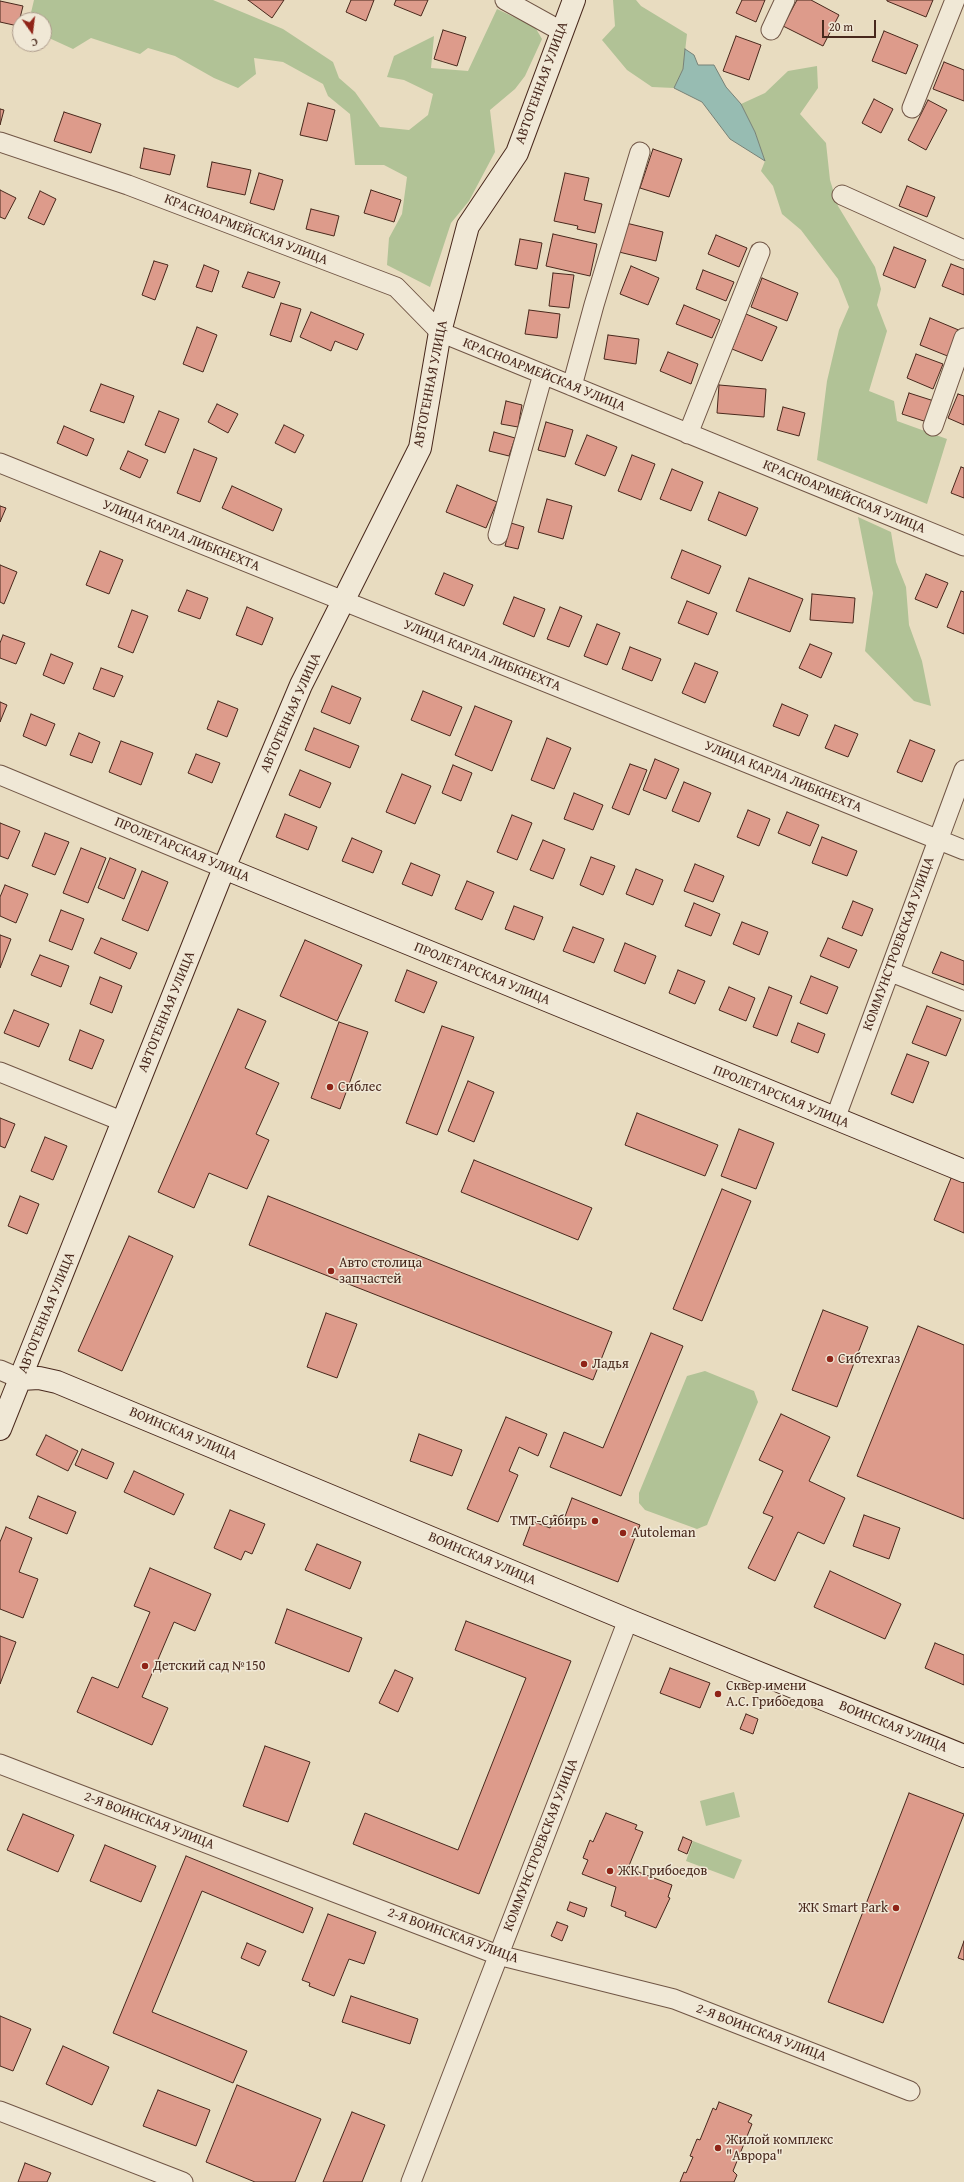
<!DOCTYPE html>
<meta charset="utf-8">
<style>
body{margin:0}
#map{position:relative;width:964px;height:2182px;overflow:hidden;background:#e8dcc0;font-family:"Gentium Book Plus",serif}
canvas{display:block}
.north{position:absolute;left:12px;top:12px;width:40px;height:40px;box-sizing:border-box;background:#f0e8d6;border:1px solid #ad9b8c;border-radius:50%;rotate:166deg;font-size:11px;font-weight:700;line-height:16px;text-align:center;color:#48281c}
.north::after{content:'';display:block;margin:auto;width:14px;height:18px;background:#8f2418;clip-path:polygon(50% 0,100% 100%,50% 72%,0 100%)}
.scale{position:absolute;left:822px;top:20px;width:54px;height:18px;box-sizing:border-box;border:2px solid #48281c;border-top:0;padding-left:5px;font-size:12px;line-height:14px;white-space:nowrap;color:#48281c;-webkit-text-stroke:3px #f0e8d6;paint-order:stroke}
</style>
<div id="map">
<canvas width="964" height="2182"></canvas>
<div class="north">С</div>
<div class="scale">20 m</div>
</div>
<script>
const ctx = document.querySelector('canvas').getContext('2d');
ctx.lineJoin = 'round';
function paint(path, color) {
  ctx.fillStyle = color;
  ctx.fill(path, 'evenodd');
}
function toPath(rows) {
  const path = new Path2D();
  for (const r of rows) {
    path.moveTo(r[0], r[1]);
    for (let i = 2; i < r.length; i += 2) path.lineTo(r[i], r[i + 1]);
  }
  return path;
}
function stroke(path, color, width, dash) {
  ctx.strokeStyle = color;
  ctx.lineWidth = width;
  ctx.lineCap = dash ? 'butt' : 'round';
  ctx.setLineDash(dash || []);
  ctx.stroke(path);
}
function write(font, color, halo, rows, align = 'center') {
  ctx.font = font + ' "Gentium Book Plus",serif';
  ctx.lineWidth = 3;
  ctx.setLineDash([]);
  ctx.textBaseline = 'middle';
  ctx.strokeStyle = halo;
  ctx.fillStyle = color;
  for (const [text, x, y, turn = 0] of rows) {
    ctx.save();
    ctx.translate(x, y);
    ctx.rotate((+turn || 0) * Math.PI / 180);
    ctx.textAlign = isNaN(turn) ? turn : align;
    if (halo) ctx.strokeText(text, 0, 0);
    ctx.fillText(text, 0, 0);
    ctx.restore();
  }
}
paint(toPath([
 [34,0,213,0,283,29,333,62,339,78,355,92,380,127,409,130,428,115,433,94,404,80,387,77,394,56,434,36,431,68,468,71,497,9,535,27,542,39,525,76,515,89,490,110,495,152,469,201,451,223,430,287,387,265,389,238,402,214,407,177,384,165,355,165,350,114,328,96,323,84,283,62,254,58,256,74,238,88,214,78,175,56,148,48,140,54,91,38,73,49,49,38,44,33,44,20,33,20,30,17],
 [613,0,636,0,641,6,687,34,683,69,674,88,652,87,627,70,602,40,615,26],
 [817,66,818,88,800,114,826,143,830,180,838,206,875,267,881,289,877,305,887,331,869,391,894,401,897,421,947,439,927,504,817,460,827,381,839,330,849,307,838,279,801,230,782,214,773,186,761,171,765,161,755,132,741,104,765,93,788,71],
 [858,517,891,532,896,562,906,587,909,625,922,661,931,706,914,701,865,651,873,593],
 [705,1371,754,1391,758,1402,707,1525,697,1529,645,1510,639,1503,639,1493,687,1376],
 [734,1792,740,1817,706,1826,700,1801],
 [693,1841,742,1860,734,1879,686,1861]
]), '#b1c296');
const water = toPath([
 [685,49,694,55,698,65,714,65,726,87,741,104,755,132,765,161,730,139,702,102,674,88,683,69,685,49]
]);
paint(water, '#97bcb2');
stroke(water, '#778176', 1);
const building = toPath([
 [248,0,284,0,272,18,248,0],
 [351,0,374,0,366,21,346,12,351,0],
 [396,0,428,0,421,16,394,5,396,0],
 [742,0,765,0,756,22,736,13,742,0],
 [797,0,811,0,839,15,823,46,783,26,797,0],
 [887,0,933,0,926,17,887,1,887,0],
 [0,1,23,6,18,26,0,22,0,1],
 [443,30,466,37,457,66,434,59,443,30],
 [884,31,918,45,906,74,872,61,884,31],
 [736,36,761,45,749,80,723,71,736,36],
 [944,62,964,70,964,101,933,89,944,62],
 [874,99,893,109,881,133,862,123,874,99],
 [928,100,947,110,926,150,908,140,928,100],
 [308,103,335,110,327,141,300,135,308,103],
 [0,109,4,110,0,125,0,109],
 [64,112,101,124,91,153,54,141,64,112],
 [144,148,175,155,170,175,140,168,144,148],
 [653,149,682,159,669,197,640,188,653,149],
 [212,162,251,170,245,195,207,187,212,162],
 [259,173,283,180,274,210,250,203,259,173],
 [565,173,589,178,584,200,602,204,595,233,577,229,578,226,554,221,565,173],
 [907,186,935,197,927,217,899,206,907,186],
 [0,190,16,198,5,219,0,217,0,190],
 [371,190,401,200,394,222,364,213,371,190],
 [40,191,56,199,44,225,28,218,40,191],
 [311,209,339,216,334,236,306,229,311,209],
 [626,223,663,232,656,261,619,252,626,223],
 [553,234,597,244,590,276,546,266,553,234],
 [716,235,747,248,739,267,708,254,716,235],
 [520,239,542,243,537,269,515,265,520,239],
 [894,247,926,260,915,288,883,275,894,247],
 [154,261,168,265,155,300,142,295,154,261],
 [951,264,964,269,964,295,942,286,951,264],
 [204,265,219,271,212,292,196,287,204,265],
 [631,266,659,278,648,305,620,294,631,266],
 [703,270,734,282,726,301,696,289,703,270],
 [248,272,280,282,274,298,242,287,248,272],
 [553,273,574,275,569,308,549,306,553,273],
 [762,278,798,293,787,321,751,307,762,278],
 [281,303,301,309,291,342,270,335,281,303],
 [684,305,720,320,712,338,676,324,684,305],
 [529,310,560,314,557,338,525,334,529,310],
 [311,312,364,334,357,350,335,341,331,351,300,337,311,312],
 [746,314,777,327,762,361,732,349,746,314],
 [930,318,961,331,950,357,920,345,930,318],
 [197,327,217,335,203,372,183,364,197,327],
 [608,335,639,339,636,364,604,359,608,335],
 [668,352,698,364,691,384,660,371,668,352],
 [916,354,943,364,933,389,907,378,916,354],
 [101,384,134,396,124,423,90,411,101,384],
 [719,385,766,389,764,417,717,413,719,385],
 [909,393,934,401,927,422,902,414,909,393],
 [958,394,964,396,964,425,948,418,958,394],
 [506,401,522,405,518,427,501,424,506,401],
 [217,404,238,414,228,433,208,422,217,404],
 [783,407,805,413,799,436,777,430,783,407],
 [159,411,179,419,165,453,145,445,159,411],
 [546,422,573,430,565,457,538,450,546,422],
 [284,425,304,435,295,453,275,443,284,425],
 [64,426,94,439,87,456,57,443,64,426],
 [494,432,515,438,509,456,489,451,494,432],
 [587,435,617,447,605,476,575,464,587,435],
 [194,449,217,458,200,502,177,493,194,449],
 [128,451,148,460,140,478,120,469,128,451],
 [632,455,655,464,641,500,618,491,632,455],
 [961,467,964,468,964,498,951,493,961,467],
 [672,469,703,482,691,511,660,499,672,469],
 [457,485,497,502,486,528,446,512,457,485],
 [232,486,282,509,273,531,222,508,232,486],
 [719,492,758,508,746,536,708,520,719,492],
 [547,499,572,506,563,539,538,532,547,499],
 [0,506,6,508,0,522,0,506],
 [511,523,524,527,518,549,505,546,511,523],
 [682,550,721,566,709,594,671,578,682,550],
 [100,551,123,560,109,594,86,585,100,551],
 [0,565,17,572,4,604,0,602,0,565],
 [444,573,473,585,464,606,435,594,444,573],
 [926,574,948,583,937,608,915,599,926,574],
 [749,578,803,599,790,632,736,611,749,578],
 [187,590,208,598,200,619,178,611,187,590],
 [961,591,964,592,964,634,947,627,961,591],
 [812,594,855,598,853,623,810,620,812,594],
 [514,597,545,609,534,637,503,624,514,597],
 [687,601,717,613,708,635,678,623,687,601],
 [247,607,273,618,262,645,236,635,247,607],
 [560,607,582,616,569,647,547,639,560,607],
 [132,610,148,616,133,653,118,647,132,610],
 [597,624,620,633,607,665,584,656,597,624],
 [3,635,25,643,16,664,0,658,0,643,3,635],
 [810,644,832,653,821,678,799,668,810,644],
 [630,647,661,659,652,681,622,669,630,647],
 [51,654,73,663,64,684,43,675,51,654],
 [695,663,718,672,705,703,682,693,695,663],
 [101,668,123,676,114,697,93,689,101,668],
 [332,686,361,698,350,724,321,712,332,686],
 [423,691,462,707,450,736,411,720,423,691],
 [218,701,238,709,227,737,207,729,218,701],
 [0,702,7,705,0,722,0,702],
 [782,704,808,715,799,736,773,726,782,704],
 [475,706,512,721,492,771,455,755,475,706],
 [31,714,55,724,46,746,23,736,31,714],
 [835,725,858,734,848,757,825,748,835,725],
 [314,728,359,746,350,768,305,750,314,728],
 [79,733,100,742,92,763,70,755,79,733],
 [547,738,571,748,554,789,531,780,547,738],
 [910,740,935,750,922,782,897,772,910,740],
 [121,741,153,753,141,785,109,772,121,741],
 [196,754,220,763,212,783,188,773,196,754],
 [655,759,679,769,666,799,643,790,655,759],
 [630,764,647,770,629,815,612,808,630,764],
 [453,765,472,773,461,801,442,793,453,765],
 [300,770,331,783,320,808,289,795,300,770],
 [402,774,431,786,415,824,386,812,402,774],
 [684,782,711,793,699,822,672,811,684,782],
 [574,793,603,805,593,830,564,819,574,793],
 [748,810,770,819,759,846,737,837,748,810],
 [787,812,819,825,810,846,778,833,787,812],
 [285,814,317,827,308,850,276,837,285,814],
 [512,815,532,823,517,860,497,852,512,815],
 [0,823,20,831,8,859,0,856,0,823],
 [45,833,69,842,55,875,32,866,45,833],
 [822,837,857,851,847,876,812,863,822,837],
 [352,838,382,851,373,873,342,861,352,838],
 [543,840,565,849,553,879,530,870,543,840],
 [81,848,106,858,88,903,63,893,81,848],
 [591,857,615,866,603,895,580,885,591,857],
 [110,858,136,869,124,899,98,888,110,858],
 [411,863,440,875,432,896,402,884,411,863],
 [695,864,724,876,713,902,684,891,695,864],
 [636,869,663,880,653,905,626,894,636,869],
 [142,871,168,882,148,931,122,920,142,871],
 [467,881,494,892,482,920,455,909,467,881],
 [5,885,28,894,16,923,0,916,0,897,5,885],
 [853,901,873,909,862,936,842,928,853,901],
 [694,903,720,914,711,936,685,926,694,903],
 [514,906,543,917,534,940,505,929,514,906],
 [61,910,84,919,72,950,49,941,61,910],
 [742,922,768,932,759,955,733,944,742,922],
 [573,927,604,939,594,963,563,951,573,927],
 [0,935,11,939,0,968,0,935],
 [101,938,137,953,130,969,94,953,101,938],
 [828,938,857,950,849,968,820,956,828,938],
 [305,940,362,965,337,1021,280,996,305,940],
 [625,943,656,956,645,984,614,971,625,943],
 [941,952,964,961,964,985,932,973,941,952],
 [40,955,69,966,61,987,31,975,40,955],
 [407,970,437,982,424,1013,395,1001,407,970],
 [678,970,705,981,695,1004,669,993,678,970],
 [811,976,838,987,827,1014,800,1003,811,976],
 [100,977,122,986,112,1013,90,1004,100,977],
 [729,987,755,998,746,1021,719,1010,729,987],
 [769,987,792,996,777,1036,753,1027,769,987],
 [927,1006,961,1019,946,1056,912,1043,927,1006],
 [238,1009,266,1021,245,1068,279,1083,256,1134,269,1140,247,1189,209,1173,194,1208,158,1192,238,1009],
 [14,1010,49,1024,39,1047,4,1033,14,1010],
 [339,1022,368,1032,340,1109,311,1098,339,1022],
 [798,1023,825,1034,818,1053,791,1042,798,1023],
 [442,1026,474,1037,437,1135,406,1123,442,1026],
 [80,1030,104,1040,92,1069,69,1060,80,1030],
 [907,1054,929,1062,913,1103,891,1094,907,1054],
 [468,1081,494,1092,474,1142,448,1131,468,1081],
 [637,1113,718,1145,705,1176,625,1145,637,1113],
 [0,1118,15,1124,5,1148,0,1146,0,1118],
 [739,1129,774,1143,756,1189,721,1176,739,1129],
 [45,1137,67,1146,53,1180,31,1171,45,1137],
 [474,1160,592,1208,578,1240,461,1192,474,1160],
 [954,1171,964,1175,964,1233,934,1220,954,1171],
 [722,1189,751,1201,702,1321,673,1309,722,1189],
 [20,1196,39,1204,27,1234,8,1226,20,1196],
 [268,1196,612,1332,593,1380,249,1245,268,1196],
 [129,1236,173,1256,122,1371,78,1351,129,1236],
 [823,1310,868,1327,837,1407,792,1390,823,1310],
 [326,1313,357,1324,337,1378,307,1367,326,1313],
 [918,1326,964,1345,964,1519,857,1476,918,1326],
 [651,1333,683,1346,621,1496,550,1467,564,1432,603,1448,651,1333],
 [781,1414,830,1437,809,1481,845,1498,824,1544,798,1532,775,1581,748,1568,773,1517,763,1513,783,1471,759,1460,781,1414],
 [506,1417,547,1434,538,1456,519,1447,509,1471,518,1475,498,1522,467,1509,506,1417],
 [419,1434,462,1450,452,1476,410,1461,419,1434],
 [46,1435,78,1451,68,1471,36,1455,46,1435],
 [82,1449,114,1463,107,1479,75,1465,82,1449],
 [134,1471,184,1494,174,1515,124,1492,134,1471],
 [38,1496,76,1512,67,1534,29,1518,38,1496],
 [572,1498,640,1525,618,1582,523,1545,532,1521,550,1528,554,1515,564,1519,572,1498],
 [230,1510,265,1524,252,1554,245,1551,241,1560,214,1548,230,1510],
 [864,1515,900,1528,889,1559,853,1546,864,1515],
 [6,1527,32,1538,19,1572,38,1579,23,1618,0,1609,0,1542,6,1527],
 [317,1544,361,1562,350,1589,305,1570,317,1544],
 [150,1568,211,1594,195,1631,174,1622,142,1697,168,1708,152,1745,77,1712,92,1677,118,1688,150,1612,134,1606,150,1568],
 [830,1571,901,1604,885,1639,814,1607,830,1571],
 [287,1609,362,1638,349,1672,275,1643,287,1609],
 [466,1621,571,1661,479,1894,353,1844,365,1813,458,1850,526,1678,455,1650,466,1621],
 [0,1636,16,1642,0,1684,0,1636],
 [935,1643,964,1655,964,1685,925,1668,935,1643],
 [670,1668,710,1683,700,1708,660,1693,670,1668],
 [395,1670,413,1678,398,1712,379,1703,395,1670],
 [746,1714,758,1719,753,1734,740,1729,746,1714],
 [265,1746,310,1762,288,1822,243,1806,265,1746],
 [909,1793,964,1814,883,2023,828,2002,909,1793],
 [606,1813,637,1825,635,1829,643,1832,628,1868,672,1885,668,1897,670,1898,656,1928,625,1916,626,1912,611,1906,616,1887,582,1874,588,1860,583,1858,590,1840,593,1842,606,1813],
 [23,1814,74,1835,58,1872,7,1850,23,1814],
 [683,1837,692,1841,687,1854,678,1850,683,1837],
 [105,1845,156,1866,141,1902,90,1881,105,1845],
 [186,1856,313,1908,303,1933,202,1891,152,2012,247,2051,233,2083,113,2033,186,1856],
 [570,1902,587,1908,584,1917,567,1910,570,1902],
 [328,1914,376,1932,364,1964,349,1959,334,1996,309,1986,310,1983,302,1980,328,1914],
 [557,1922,568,1926,562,1941,551,1936,557,1922],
 [964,1941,964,1960,958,1958,964,1941],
 [247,1943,266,1951,259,1966,241,1958,247,1943],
 [351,1996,418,2019,410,2044,342,2022,351,1996],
 [0,2016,31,2029,13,2071,0,2066,0,2016],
 [63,2046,109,2067,92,2105,46,2084,63,2046],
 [237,2085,321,2119,295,2182,255,2182,206,2162,237,2085],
 [158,2090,210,2110,196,2146,143,2126,158,2090],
 [719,2102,752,2115,748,2122,752,2124,733,2171,737,2175,734,2182,680,2182,684,2172,686,2173,693,2157,690,2156,697,2139,700,2140,713,2108,716,2110,719,2102],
 [352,2112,385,2125,362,2182,323,2182,352,2112],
 [25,2163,51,2173,47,2182,18,2182,25,2163]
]);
paint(building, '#dd9b8b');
stroke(building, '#48281c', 1);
const street = toPath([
 [505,0,561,31],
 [771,30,785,0],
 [912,108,955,0],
 [0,142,128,185,396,287,440,332,964,546],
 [842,195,964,250],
 [572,386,594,305,640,152],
 [933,426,964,338],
 [688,434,760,252],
 [0,463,964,850],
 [498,535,543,374],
 [0,775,224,868],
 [891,972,964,1001],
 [0,1072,124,1122],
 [835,1119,964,770],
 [0,1370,21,1379],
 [0,1764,498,1955,674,1999,910,2091],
 [0,2111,183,2182],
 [411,2182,628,1620]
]);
const secondary = toPath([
 [224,868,964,1171],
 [21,1379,39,1378,57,1382,628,1620,964,1756],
 [0,1429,224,868,301,685,420,448,440,332,468,226,517,153,574,0]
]);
stroke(street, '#705545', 21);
stroke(secondary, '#48281c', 24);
stroke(street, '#f0e8d6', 19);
stroke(secondary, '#f0e8d6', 22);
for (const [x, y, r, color] of [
 [330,1087,4,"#8f2418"],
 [331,1271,4,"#8f2418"],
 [830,1359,4,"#8f2418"],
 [584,1364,4,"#8f2418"],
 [595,1521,4,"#8f2418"],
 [623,1533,4,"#8f2418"],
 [145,1666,4,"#8f2418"],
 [718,1694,4,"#8f2418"],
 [610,1871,4,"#8f2418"],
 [896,1908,4,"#8f2418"],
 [718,2148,4,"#8f2418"]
]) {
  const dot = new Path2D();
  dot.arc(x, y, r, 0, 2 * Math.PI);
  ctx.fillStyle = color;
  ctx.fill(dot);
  stroke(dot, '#f0e8d6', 1.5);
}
write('14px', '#48281c', '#f0e8d6', [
 ["АВТОГЕННАЯ УЛИЦА",542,83,-70],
 ["КРАСНОАРМЕЙСКАЯ УЛИЦА",246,230,21],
 ["КРАСНОАРМЕЙСКАЯ УЛИЦА",544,375,22],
 ["АВТОГЕННАЯ УЛИЦА",431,384,-79],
 ["КРАСНОАРМЕЙСКАЯ УЛИЦА",844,497,22],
 ["УЛИЦА КАРЛА ЛИБКНЕХТА",181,536,22],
 ["УЛИЦА КАРЛА ЛИБКНЕХТА",482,656,22],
 ["АВТОГЕННАЯ УЛИЦА",291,713,-66],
 ["УЛИЦА КАРЛА ЛИБКНЕХТА",783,777,22],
 ["ПРОЛЕТАРСКАЯ УЛИЦА",182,850,23],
 ["КОММУНСТРОЕВСКАЯ УЛИЦА",899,944,-70],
 ["ПРОЛЕТАРСКАЯ УЛИЦА",482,974,22],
 ["АВТОГЕННАЯ УЛИЦА",167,1012,-68],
 ["ПРОЛЕТАРСКАЯ УЛИЦА",781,1097,22],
 ["АВТОГЕННАЯ УЛИЦА",47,1313,-68],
 ["ВОИНСКАЯ УЛИЦА",183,1434,23],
 ["ВОИНСКАЯ УЛИЦА",482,1559,23],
 ["ВОИНСКАЯ УЛИЦА",893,1727,22],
 ["2-Я ВОИНСКАЯ УЛИЦА",149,1821,21],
 ["КОММУНСТРОЕВСКАЯ УЛИЦА",541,1845,-69],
 ["2-Я ВОИНСКАЯ УЛИЦА",453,1936,20],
 ["2-Я ВОИНСКАЯ УЛИЦА",761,2033,21]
]);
write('14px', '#48281c', '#f0e8d6', [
 ["Сиблес",338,1087],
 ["Авто столица",339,1263],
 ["запчастей",339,1279],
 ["Сибтехгаз",838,1359],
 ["Ладья",592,1364],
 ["ТМТ-Сибирь",587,1521,"right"],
 ["Autoleman",631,1533],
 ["Детский сад №150",153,1666],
 ["Сквер имени",726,1686],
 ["А.С. Грибоедова",726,1702],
 ["ЖК Грибоедов",618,1871],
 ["ЖК Smart Park",888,1908,"right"],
 ["Жилой комплекс",726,2140],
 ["\"Аврора\"",726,2156]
], 'left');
</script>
